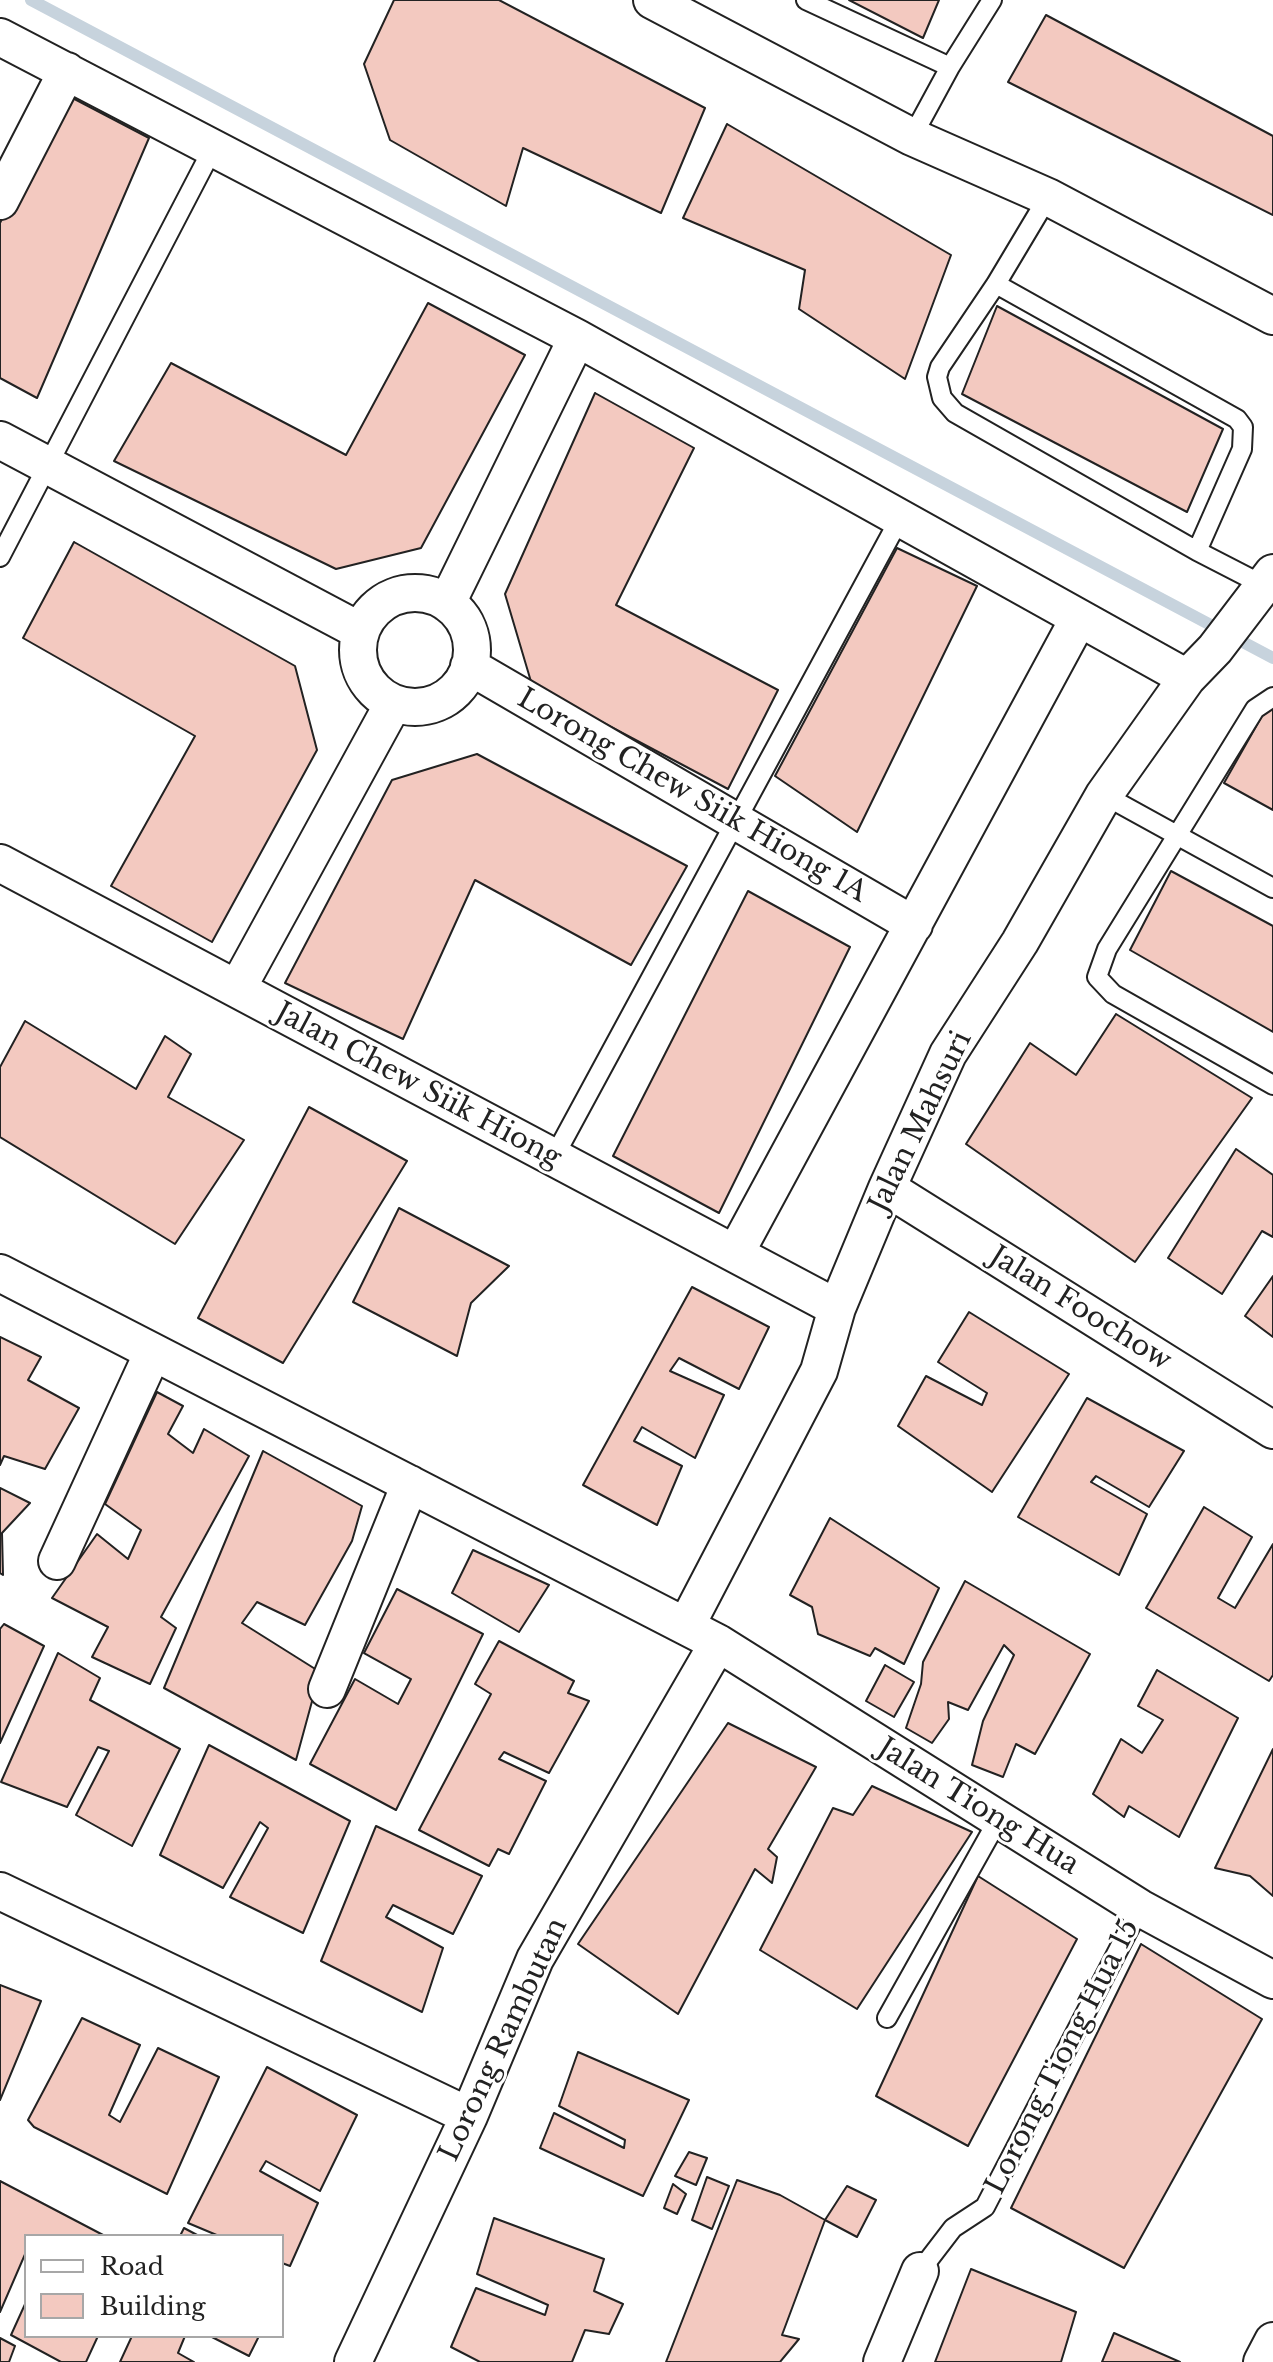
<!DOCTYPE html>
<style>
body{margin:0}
#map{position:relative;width:1273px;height:2362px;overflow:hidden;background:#fff;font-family:"Libre Baskerville",serif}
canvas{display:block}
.legend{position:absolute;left:24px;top:2234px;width:260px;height:104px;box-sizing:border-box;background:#fff;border:2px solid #a7a7a7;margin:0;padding:10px 14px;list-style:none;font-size:24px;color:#222}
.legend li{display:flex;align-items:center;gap:16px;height:40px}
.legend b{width:40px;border:2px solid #a7a7a7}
</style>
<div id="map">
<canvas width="1273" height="2362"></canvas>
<ul class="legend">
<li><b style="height:10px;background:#fff"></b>Road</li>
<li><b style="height:22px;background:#f3c9c0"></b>Building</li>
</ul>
</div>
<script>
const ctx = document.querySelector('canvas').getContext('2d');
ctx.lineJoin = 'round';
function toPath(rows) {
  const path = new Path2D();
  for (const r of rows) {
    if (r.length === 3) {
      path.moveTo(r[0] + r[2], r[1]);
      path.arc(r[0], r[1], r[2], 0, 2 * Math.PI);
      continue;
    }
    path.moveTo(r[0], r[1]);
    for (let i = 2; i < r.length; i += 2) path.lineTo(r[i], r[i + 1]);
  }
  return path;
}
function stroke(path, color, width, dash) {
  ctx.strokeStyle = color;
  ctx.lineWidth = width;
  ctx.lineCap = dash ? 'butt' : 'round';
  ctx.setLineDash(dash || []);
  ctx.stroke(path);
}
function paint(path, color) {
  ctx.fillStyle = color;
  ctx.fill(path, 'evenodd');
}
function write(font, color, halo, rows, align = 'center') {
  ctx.font = font + ' "Libre Baskerville",serif';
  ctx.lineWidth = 6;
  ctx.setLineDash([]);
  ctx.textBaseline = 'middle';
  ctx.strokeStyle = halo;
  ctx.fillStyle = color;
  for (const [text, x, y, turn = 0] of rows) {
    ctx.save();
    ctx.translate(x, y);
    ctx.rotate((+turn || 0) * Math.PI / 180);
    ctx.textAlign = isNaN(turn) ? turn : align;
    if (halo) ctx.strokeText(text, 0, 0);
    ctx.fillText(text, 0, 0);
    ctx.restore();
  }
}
stroke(toPath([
 [31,0,1273,658]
]), '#c7d3dd', 12);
const building = toPath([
 [394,0,499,0,705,108,661,213,523,148,506,206,390,140,364,64,394,0],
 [849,0,939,0,923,38,849,0],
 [1046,15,1273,136,1273,215,1008,82,1046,15],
 [63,93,149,138,37,398,0,378,0,223,63,93],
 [727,124,951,255,905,379,799,309,805,270,683,218,727,124],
 [428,303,525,355,421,548,336,569,114,461,171,363,346,455,428,303],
 [997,306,1223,429,1187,512,962,394,997,306],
 [595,393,694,448,616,605,778,690,728,789,532,685,505,594,595,393],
 [74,542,295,666,317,750,212,942,111,886,195,736,23,638,74,542],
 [897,548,977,586,857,832,775,776,897,548],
 [1271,700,1273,701,1273,810,1224,783,1271,700],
 [477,754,687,866,631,965,475,880,403,1039,285,983,392,780,477,754],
 [1171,871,1273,926,1273,1032,1130,950,1171,871],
 [748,891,850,947,719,1213,613,1156,748,891],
 [1116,1014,1252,1098,1135,1262,966,1144,1030,1043,1076,1075,1116,1014],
 [25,1021,136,1089,165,1036,191,1054,168,1097,244,1140,175,1244,0,1137,0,1067,25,1021],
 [309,1107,407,1161,283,1363,198,1318,309,1107],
 [1236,1149,1273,1175,1273,1237,1262,1231,1222,1294,1168,1258,1236,1149],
 [399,1208,509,1266,471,1303,457,1356,353,1302,399,1208],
 [1273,1276,1273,1337,1245,1316,1273,1276],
 [692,1287,769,1327,739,1389,679,1358,670,1371,724,1395,695,1458,642,1427,634,1441,682,1466,657,1525,583,1485,692,1287],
 [969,1312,1069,1374,992,1492,898,1426,926,1376,982,1405,987,1393,938,1362,969,1312],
 [0,1337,41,1357,28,1380,79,1408,45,1469,4,1456,0,1465,0,1337],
 [157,1392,183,1406,168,1434,193,1453,204,1429,249,1456,161,1617,176,1628,150,1684,92,1657,108,1627,52,1598,97,1534,128,1559,141,1530,105,1504,157,1392],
 [1087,1398,1184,1451,1149,1507,1096,1476,1091,1482,1147,1514,1119,1575,1018,1517,1087,1398],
 [263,1451,362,1506,352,1541,305,1625,257,1602,242,1623,320,1672,296,1760,164,1688,263,1451],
 [0,1488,30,1503,2,1533,3,1575,0,1573,0,1488],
 [1204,1507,1252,1537,1218,1598,1235,1608,1273,1544,1273,1675,1269,1681,1146,1608,1204,1507],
 [830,1518,939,1588,904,1664,875,1648,870,1656,818,1634,812,1607,790,1595,830,1518],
 [473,1550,549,1585,519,1632,452,1593,473,1550],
 [965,1581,1090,1654,1035,1754,1016,1744,1003,1777,972,1765,983,1721,1014,1655,1004,1645,968,1710,948,1702,949,1719,932,1743,906,1728,921,1684,923,1662,965,1581],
 [397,1589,483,1634,396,1810,310,1764,355,1679,398,1704,411,1679,364,1653,397,1589],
 [4,1624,44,1646,0,1743,0,1629,4,1624],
 [499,1641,574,1681,568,1693,589,1701,549,1773,504,1752,499,1759,546,1781,509,1854,498,1849,489,1866,419,1830,491,1694,475,1684,499,1641],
 [58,1653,100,1678,90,1700,180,1749,132,1846,76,1815,109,1751,98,1747,67,1807,1,1782,58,1653],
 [885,1665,914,1682,894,1717,866,1701,885,1665],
 [1157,1670,1238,1718,1179,1837,1129,1806,1124,1817,1093,1794,1121,1739,1142,1753,1163,1720,1138,1706,1157,1670],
 [728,1723,816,1767,768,1849,777,1857,772,1883,755,1869,678,2014,578,1944,728,1723],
 [209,1745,350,1821,303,1933,230,1897,268,1828,260,1822,223,1888,160,1855,209,1745],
 [1273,1749,1273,1896,1250,1876,1215,1868,1273,1749],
 [872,1786,972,1832,857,2009,760,1950,833,1808,853,1815,872,1786],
 [376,1826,482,1876,453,1934,393,1905,386,1917,443,1948,422,2012,321,1961,376,1826],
 [978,1876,1077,1939,968,2146,876,2096,978,1876],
 [1141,1944,1262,2019,1124,2268,1011,2208,1141,1944],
 [0,1985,41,2001,0,2100,0,1985],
 [82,2018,140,2045,109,2115,120,2122,158,2048,219,2077,167,2194,34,2127,28,2120,82,2018],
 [578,2052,689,2100,643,2196,540,2148,554,2113,624,2148,625,2140,559,2106,578,2052],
 [267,2067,357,2115,320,2191,266,2161,260,2171,318,2203,290,2266,282,2263,282,2236,219,2236,188,2223,267,2067],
 [689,2152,707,2158,696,2185,675,2176,689,2152],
 [707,2177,729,2186,712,2229,692,2220,707,2177],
 [737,2180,780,2195,825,2220,782,2335,799,2339,780,2362,666,2362,737,2180],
 [0,2181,105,2236,26,2236,26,2252,0,2312,0,2181],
 [673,2184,686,2194,677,2214,664,2208,673,2184],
 [847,2186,876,2200,857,2237,825,2220,847,2186],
 [494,2218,604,2259,594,2291,623,2304,609,2334,585,2330,572,2362,480,2362,451,2347,476,2288,545,2315,548,2305,477,2274,494,2218],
 [184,2228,199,2236,180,2236,184,2228],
 [971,2269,1076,2312,1061,2362,935,2362,971,2269],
 [26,2302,26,2336,98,2336,86,2362,61,2362,11,2335,26,2302],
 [1114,2333,1180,2362,1102,2362,1114,2333],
 [132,2336,185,2336,178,2353,194,2362,120,2362,132,2336],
 [210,2336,259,2336,249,2356,210,2336],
 [0,2338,15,2346,9,2362,0,2362,0,2338]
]);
paint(building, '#f3c9c0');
stroke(building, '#222', 2);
const lane = toPath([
 [806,0,950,67],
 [912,137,950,67,992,0],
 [1048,197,996,284,940,367,937,377,942,398,955,413,1197,551,1265,586],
 [996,284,1237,419,1243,427,1242,449,1197,551],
 [0,557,213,148],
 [1273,697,1255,709,1107,949,1097,977,1113,994,1273,1085],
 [1104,795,1273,888],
 [554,1157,900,518],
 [887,2018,998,1820],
 [920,2271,953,2228,985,2207,1140,1908]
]);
const street = toPath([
 [652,0,912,137,1048,197,1273,316],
 [0,37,577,338,1187,678],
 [0,201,67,71],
 [0,440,360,631],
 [415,650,57],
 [447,603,577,338],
 [469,666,914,925],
 [0,863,837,1308],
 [237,989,393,704],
 [887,1188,1273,1430],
 [735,1254,1079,618],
 [0,1273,718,1643,1140,1908,1273,1980],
 [57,1561,153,1352],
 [686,1626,819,1371,837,1308,887,1188,948,1054,1020,942,1104,795,1187,678,1215,649,1273,573],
 [327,1689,410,1484],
 [0,1891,469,2116],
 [353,2362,469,2116,535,1959,718,1643],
 [882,2362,920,2271],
 [1262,2362,1273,2341]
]);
stroke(lane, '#222', 22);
stroke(street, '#222', 40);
stroke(lane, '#fff', 18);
stroke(street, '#fff', 36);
write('28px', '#222', '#fff', [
 ["Lorong Chew Siik Hiong 1A",692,796,30],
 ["Jalan Chew Siik Hiong",418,1086,28],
 ["Jalan Mahsuri",921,1122,-64],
 ["Jalan Foochow",1080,1309,32],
 ["Jalan Tiong Hua",978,1807,32],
 ["Lorong Rambutan",504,2040,-65],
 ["Lorong Tiong Hua 15",1063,2057,-63]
]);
</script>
